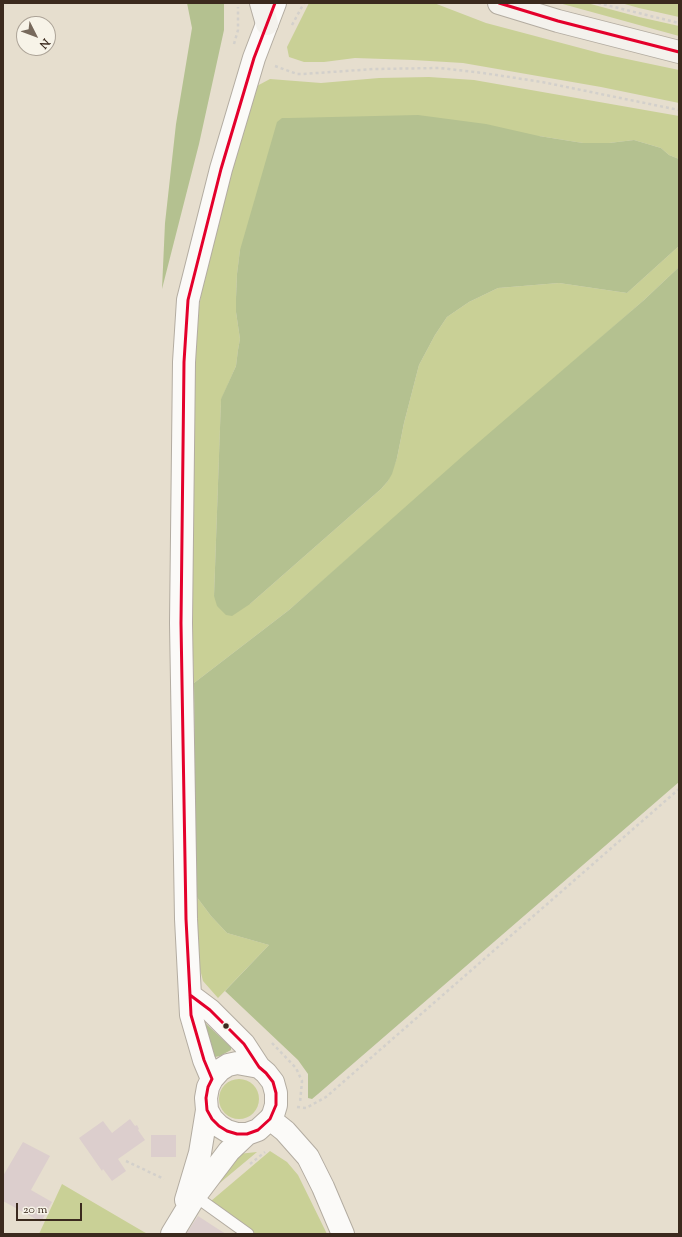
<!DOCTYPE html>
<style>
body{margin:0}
#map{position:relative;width:682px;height:1237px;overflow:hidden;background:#e6dece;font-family:"Sorts Mill Goudy",serif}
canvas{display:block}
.frame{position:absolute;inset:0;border:4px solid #3b2a1e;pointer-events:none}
.north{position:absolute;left:16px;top:16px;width:40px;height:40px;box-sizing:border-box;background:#f7f3e8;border:1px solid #aca397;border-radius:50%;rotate:132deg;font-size:11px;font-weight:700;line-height:16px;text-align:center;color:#3b2a1e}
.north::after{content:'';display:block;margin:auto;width:14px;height:18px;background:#77695c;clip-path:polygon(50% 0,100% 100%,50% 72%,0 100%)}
.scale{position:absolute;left:16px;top:1203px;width:66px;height:18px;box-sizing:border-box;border:2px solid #3b2a1e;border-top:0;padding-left:5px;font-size:12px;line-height:14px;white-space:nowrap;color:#3b2a1e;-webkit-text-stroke:3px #f7f3e8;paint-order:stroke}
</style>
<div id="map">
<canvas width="682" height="1237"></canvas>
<div class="frame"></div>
<div class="north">N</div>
<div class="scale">20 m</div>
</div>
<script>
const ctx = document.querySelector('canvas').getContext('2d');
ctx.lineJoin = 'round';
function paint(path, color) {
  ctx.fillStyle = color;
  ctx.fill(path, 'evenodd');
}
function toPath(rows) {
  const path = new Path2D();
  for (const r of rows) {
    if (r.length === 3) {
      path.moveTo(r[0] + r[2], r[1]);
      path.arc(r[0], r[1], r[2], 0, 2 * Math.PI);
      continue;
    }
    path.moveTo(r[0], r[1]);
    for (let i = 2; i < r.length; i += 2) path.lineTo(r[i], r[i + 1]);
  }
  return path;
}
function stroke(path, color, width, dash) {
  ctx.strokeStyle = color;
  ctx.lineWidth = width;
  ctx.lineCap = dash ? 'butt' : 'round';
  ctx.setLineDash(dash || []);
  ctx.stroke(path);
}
paint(toPath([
 [309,3,434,3,486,23,603,54,679,70,679,103,601,87,463,63,413,60,355,58,324,62,304,62,289,57,287,47],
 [559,3,587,3,639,17,679,26,679,36],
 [621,3,679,3,679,17,639,8],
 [429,77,474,80,679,116,679,159,669,155,661,148,634,140,609,143,583,143,539,136,240,250,237,274,236,298,236,312,240,339,238,350,236,366,221,400,214,596,250,604,381,489,388,481,397,458,404,423,419,365,435,335,447,317,469,302,498,288,559,283,627,293,679,246,679,267,644,300,289,610,194,683,191,602,192,350,206,265,224,193,255,87,270,79,321,83,379,78],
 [196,896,211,916,227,933,269,945,218,998,203,981,197,957],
 [239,1099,20],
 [270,1151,287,1162,298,1175,327,1234,256,1234,211,1201],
 [257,1152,209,1192,238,1154],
 [62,1184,144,1232,148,1234,39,1234]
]), '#c9d096');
paint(toPath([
 [187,3,224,3,224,30,199,144,162,289,165,223,176,124,192,28],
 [418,115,486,124,539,136,583,143,609,143,634,140,661,148,669,155,679,159,679,246,627,293,559,283,498,288,469,302,447,317,435,335,419,365,404,423,397,458,392,474,388,481,381,489,250,604,232,616,226,615,217,606,214,596,221,399,236,366,238,350,240,339,236,312,236,298,237,274,240,250,277,122,282,118,289,118],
 [679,267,679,782,318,1094,312,1099,308,1098,308,1074,298,1060,225,991,269,945,227,933,211,916,196,896,194,683,289,610,465,454,644,300],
 [203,1021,231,1047,231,1050,220,1056,215,1057,211,1055]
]), '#b4c190');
paint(toPath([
 [130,1119,135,1126,137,1125,139,1129,138,1130,145,1140,118,1159,126,1171,112,1181,103,1169,102,1171,79,1138,103,1121,112,1133],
 [151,1135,176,1135,176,1157,151,1157],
 [23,1142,50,1156,31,1190,52,1202,41,1222,3,1201,3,1176],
 [198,1216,218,1229,226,1234,186,1234]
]), '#dccecd');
const service = toPath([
 [195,1196,248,1234]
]);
const minor = toPath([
 [190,995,210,1010,244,1044,259,1067,266,1073,273,1082,276,1093,276,1105,273,1115,270,1119,258,1130,247,1134,237,1134,227,1131,219,1126,212,1119,207,1110,206,1098,208,1087,212,1079,220,1070,228,1065,237,1063,259,1067],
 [212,1079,204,1060,191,1015,186,919,181,623,184,362,188,300,221,169,254,58,275,3],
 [270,1119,285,1131,308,1157,323,1187,343,1234],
 [186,1200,200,1153,207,1110],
 [172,1234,195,1196,229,1151,247,1134]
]);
const secondary = toPath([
 [261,3,267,24],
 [499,3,558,21,679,52]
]);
stroke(service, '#b3aca1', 13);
stroke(minor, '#b3aca1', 24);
stroke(secondary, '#b3aca1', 24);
stroke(toPath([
 [598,3,679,23],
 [292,25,304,3],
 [234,44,238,30,238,7],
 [275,66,297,74,303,74,374,69,440,68,483,73,542,82,679,110],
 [272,1043,296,1068,302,1081,300,1103],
 [297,1107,306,1108,326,1097,679,789],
 [126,1161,164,1179],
 [250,1164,265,1152]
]), '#d3d0cb', 2.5, [3, 3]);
stroke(service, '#fbfaf8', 11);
stroke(minor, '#fbfaf8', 22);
stroke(secondary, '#f4f2ed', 22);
stroke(toPath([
 [499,3,558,21,679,52],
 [190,995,210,1010,244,1044,259,1067,266,1073,273,1082,276,1093,276,1105,270,1119,258,1130,247,1134,237,1134,227,1131,219,1126,212,1119,207,1110,206,1098,208,1087,212,1079,204,1060,191,1015,190,995],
 [190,995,186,919,181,623,184,362,188,300,221,169,254,58,275,3]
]), '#e4002b', 3);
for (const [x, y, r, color] of [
 [226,1026,3.5,"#3b2a1e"]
]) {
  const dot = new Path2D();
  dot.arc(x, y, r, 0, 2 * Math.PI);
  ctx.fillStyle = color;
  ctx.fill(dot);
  stroke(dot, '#f7f3e8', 1.5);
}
</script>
